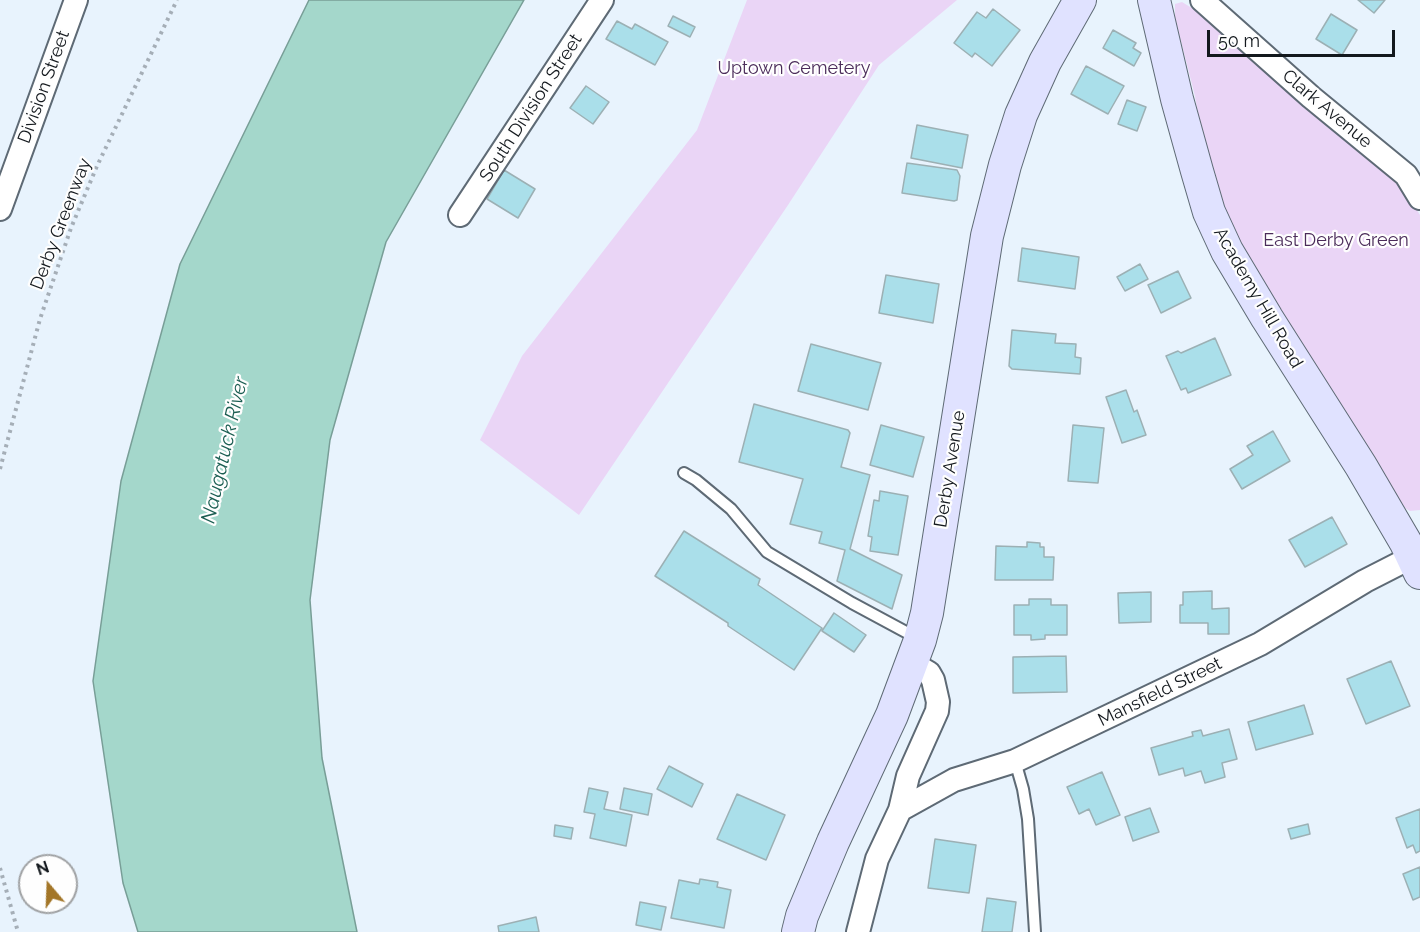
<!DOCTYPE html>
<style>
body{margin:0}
#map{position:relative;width:1420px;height:932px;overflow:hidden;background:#e8f3fd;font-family:Raleway,sans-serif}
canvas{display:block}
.north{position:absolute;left:18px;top:854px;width:60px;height:60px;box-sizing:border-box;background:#fefefe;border:2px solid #a0a2a4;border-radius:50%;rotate:341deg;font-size:16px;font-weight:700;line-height:24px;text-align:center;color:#13181d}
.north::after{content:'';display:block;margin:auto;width:21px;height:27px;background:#a37628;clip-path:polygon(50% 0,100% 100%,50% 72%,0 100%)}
.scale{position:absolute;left:1207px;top:30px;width:188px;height:27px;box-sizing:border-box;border:3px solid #13181d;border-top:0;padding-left:8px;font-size:18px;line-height:21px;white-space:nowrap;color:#13181d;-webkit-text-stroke:4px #fefefe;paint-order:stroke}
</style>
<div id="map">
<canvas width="1420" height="932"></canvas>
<div class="north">N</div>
<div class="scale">50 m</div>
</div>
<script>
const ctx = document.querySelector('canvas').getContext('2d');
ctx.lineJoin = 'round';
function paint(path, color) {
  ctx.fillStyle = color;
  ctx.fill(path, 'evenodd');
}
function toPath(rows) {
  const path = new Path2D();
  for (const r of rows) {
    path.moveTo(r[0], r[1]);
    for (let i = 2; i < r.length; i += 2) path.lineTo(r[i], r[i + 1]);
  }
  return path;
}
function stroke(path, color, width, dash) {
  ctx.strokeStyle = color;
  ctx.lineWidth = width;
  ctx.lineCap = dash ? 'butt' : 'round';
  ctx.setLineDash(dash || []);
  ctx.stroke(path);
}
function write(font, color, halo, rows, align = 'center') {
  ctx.font = font + ' Raleway,sans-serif';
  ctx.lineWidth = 4.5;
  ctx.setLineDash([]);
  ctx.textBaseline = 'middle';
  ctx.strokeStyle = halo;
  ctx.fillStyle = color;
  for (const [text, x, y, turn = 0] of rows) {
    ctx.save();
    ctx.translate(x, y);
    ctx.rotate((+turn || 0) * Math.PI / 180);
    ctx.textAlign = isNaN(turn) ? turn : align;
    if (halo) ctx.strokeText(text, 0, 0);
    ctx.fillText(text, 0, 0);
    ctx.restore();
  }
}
paint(toPath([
 [747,0,957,0,879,65,788,205,579,515,480,440,522,356,697,130],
 [1182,2,1208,18,1372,157,1406,193,1420,215,1420,510,1410,511,1405,508,1377,467,1290,327,1237,239,1220,198,1200,128,1195,96,1175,18,1175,4]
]), '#ead5f6');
const water = toPath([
 [309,0,524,0,386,242,330,440,310,600,322,758,357,932,138,932,123,883,93,681,121,481,180,264,309,0]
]);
paint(water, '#a4d7cb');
stroke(water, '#789e97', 1.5);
const building = toPath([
 [1358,0,1385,0,1374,13,1358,0],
 [993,9,1020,30,992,66,975,53,972,57,954,43,977,12,986,18,993,9],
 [1331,14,1357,30,1342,55,1316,39,1331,14],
 [673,16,695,27,690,37,668,26,673,16],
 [617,21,632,29,635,24,668,42,655,65,606,39,617,21],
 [1113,30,1136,43,1133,48,1141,53,1134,66,1103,48,1113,30],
 [1086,66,1124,86,1108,114,1071,94,1086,66],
 [586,86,609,102,593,124,570,108,586,86],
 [1127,100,1146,107,1137,131,1118,124,1127,100],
 [917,125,968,135,962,168,911,158,917,125],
 [907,163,957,170,960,176,957,200,954,201,902,193,907,163],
 [504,170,535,189,518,218,487,199,504,170],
 [1022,248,1079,257,1075,289,1018,281,1022,248],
 [1140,264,1148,279,1125,291,1117,277,1140,264],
 [1178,271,1191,298,1161,313,1148,285,1178,271],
 [886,275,939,284,933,323,879,313,886,275],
 [1012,330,1056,334,1055,343,1076,344,1075,357,1081,358,1080,374,1012,369,1009,366,1012,330],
 [1215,338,1231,375,1188,393,1186,388,1181,390,1166,356,1178,351,1181,353,1215,338],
 [811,344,881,363,868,410,798,391,811,344],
 [1126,390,1134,412,1137,410,1146,435,1122,443,1106,397,1126,390],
 [754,404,848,430,850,433,841,467,870,475,850,549,902,575,892,609,837,581,845,550,819,543,822,532,790,524,803,479,739,462,754,404],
 [881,425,924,437,913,477,870,465,881,425],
 [1073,425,1104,428,1098,483,1068,481,1073,425],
 [1273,431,1290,461,1242,489,1230,469,1253,455,1247,446,1273,431],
 [880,491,908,496,898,555,870,551,872,537,868,536,874,500,879,501,880,491],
 [1332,517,1347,544,1305,567,1289,540,1332,517],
 [684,531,760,579,758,585,822,628,794,670,728,626,728,623,655,576,684,531],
 [1027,542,1040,543,1040,547,1044,547,1044,557,1054,557,1053,580,995,580,996,546,1027,547,1027,542],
 [1212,591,1212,609,1229,608,1229,634,1208,634,1208,623,1180,623,1180,605,1183,605,1183,592,1212,591],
 [1151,592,1151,622,1119,623,1118,593,1151,592],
 [1029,599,1051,599,1051,605,1067,605,1067,635,1045,635,1045,639,1031,640,1031,635,1014,635,1014,605,1029,605,1029,599],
 [834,613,866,635,854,652,822,631,834,613],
 [1066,656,1067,692,1013,693,1013,657,1066,656],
 [1391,661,1410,706,1366,724,1347,679,1391,661],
 [1304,705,1313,734,1256,750,1248,722,1304,705],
 [1229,729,1237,759,1222,763,1225,777,1205,783,1201,771,1185,776,1183,768,1159,775,1151,748,1193,736,1192,732,1201,730,1203,736,1229,729],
 [669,766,703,784,692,807,657,789,669,766],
 [1102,772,1120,815,1096,825,1089,809,1079,814,1067,787,1102,772],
 [589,788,608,792,604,809,632,815,626,846,590,838,595,814,584,812,589,788],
 [624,788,652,794,648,815,620,809,624,788],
 [737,794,785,815,766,860,717,839,737,794],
 [1150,808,1159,832,1133,841,1125,817,1150,808],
 [1420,809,1420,851,1416,853,1413,845,1407,848,1396,818,1420,809],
 [1308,824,1310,834,1291,839,1288,829,1308,824],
 [555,825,573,828,571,839,554,836,555,825],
 [935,839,976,845,969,893,928,888,935,839],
 [1420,867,1420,897,1413,900,1403,874,1420,867],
 [700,879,718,882,717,887,731,890,724,928,671,918,679,880,699,884,700,879],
 [987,898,1016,902,1012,932,982,932,987,898],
 [640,902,666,907,661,930,636,925,640,902],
 [536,917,539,932,499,932,498,926,536,917]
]);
paint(building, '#aadfea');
stroke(building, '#9cb0b4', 1.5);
const lane = toPath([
 [684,473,696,480,731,509,767,552,852,603,917,638],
 [1015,761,1023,789,1028,819,1035,932]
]);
const street = toPath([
 [1202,0,1311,97,1406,175,1420,198],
 [0,209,76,0],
 [460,215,602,0],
 [900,810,908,776,937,711,938,702,933,680,929,673,912,663],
 [858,932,877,859,900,810,954,780,1015,761,1260,644,1365,581,1412,557]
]);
const secondary = toPath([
 [1154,0,1177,99,1197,171,1209,212,1227,251,1267,318,1361,466,1406,543,1420,573],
 [798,932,802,916,833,842,892,715,920,640,927,613,987,236,1005,165,1021,115,1045,62,1080,0]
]);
stroke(lane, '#5e6a75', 14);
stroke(street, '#5e6a75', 26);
stroke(secondary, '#5e6a75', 34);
stroke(toPath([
 [0,469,40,319,71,228,97,166,177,0],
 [0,868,18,932]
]), '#a5aeb7', 4, [3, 4.5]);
stroke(lane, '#fff', 10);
stroke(street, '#fff', 22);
stroke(secondary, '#e0e2ff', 32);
write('18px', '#4b2c5a', '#fefefe', [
 ["Uptown Cemetery",794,69],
 ["East Derby Green",1336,241]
]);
write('18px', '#13181d', '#fefefe', [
 ["Division Street",44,87,-70],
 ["South Division Street",531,108,-57],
 ["Clark Avenue",1327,109,40],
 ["Derby Greenway",61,224,-69],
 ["Academy Hill Road",1258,298,60],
 ["Derby Avenue",950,469,-81],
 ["Mansfield Street",1160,692,-26]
]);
write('italic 20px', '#1b5e52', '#fefefe', [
 ["Naugatuck River",225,450,-77]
]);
</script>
